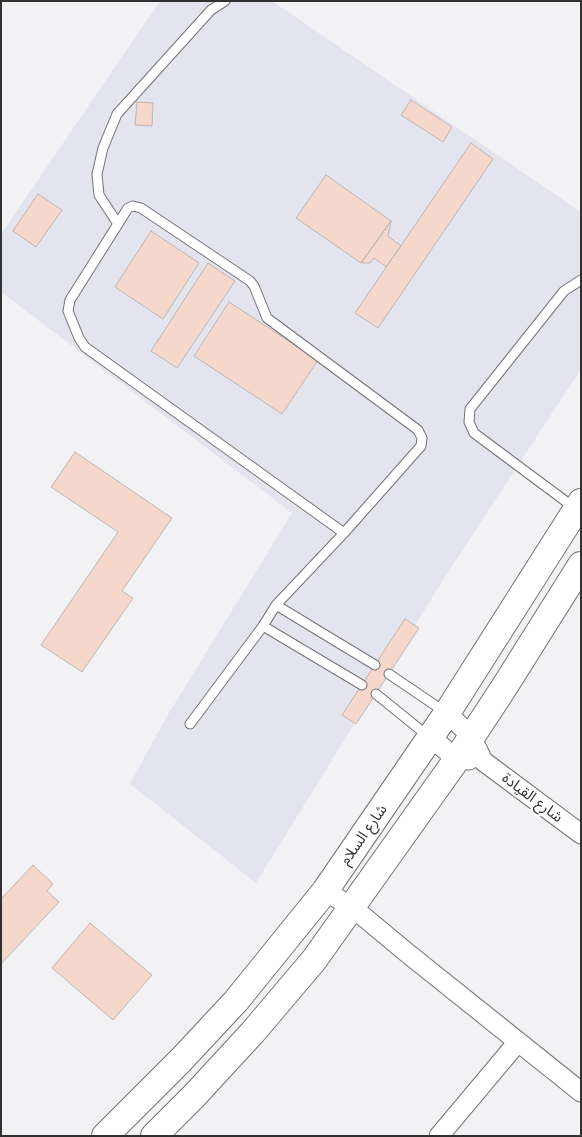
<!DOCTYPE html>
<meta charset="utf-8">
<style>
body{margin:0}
#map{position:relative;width:582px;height:1137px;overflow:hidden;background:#f2f2f5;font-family:Helvetica,sans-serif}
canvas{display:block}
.frame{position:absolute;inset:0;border:2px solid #313132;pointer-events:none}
</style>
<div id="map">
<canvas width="582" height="1137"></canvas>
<div class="frame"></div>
</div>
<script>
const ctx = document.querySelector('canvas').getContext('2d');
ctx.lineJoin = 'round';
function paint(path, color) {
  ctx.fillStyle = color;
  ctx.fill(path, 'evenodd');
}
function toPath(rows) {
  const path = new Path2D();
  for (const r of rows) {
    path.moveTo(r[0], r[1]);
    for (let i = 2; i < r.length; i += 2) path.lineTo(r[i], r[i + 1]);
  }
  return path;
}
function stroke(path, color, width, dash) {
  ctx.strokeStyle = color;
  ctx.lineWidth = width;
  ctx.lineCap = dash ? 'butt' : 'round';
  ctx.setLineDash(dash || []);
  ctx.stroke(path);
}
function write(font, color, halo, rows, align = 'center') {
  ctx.font = font + ' Helvetica,"Noto Sans Arabic",sans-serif';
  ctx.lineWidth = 4.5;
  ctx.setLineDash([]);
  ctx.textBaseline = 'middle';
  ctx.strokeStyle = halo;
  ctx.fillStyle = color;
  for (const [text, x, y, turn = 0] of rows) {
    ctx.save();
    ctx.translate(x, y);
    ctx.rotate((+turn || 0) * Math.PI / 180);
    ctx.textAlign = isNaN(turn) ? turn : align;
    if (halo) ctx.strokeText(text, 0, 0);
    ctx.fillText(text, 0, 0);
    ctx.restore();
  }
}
paint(toPath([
 [160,1,272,1,581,212,581,369,445,577,256,883,130,784,167,716,292,513,1,292,1,234]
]), '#e4e4ee');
const building = toPath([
 [411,100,452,127,443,142,401,115,411,100],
 [137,102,153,103,152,126,135,125,137,102],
 [471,143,493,159,378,328,355,313,471,143],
 [326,175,391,221,361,263,296,218,326,175],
 [38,194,62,210,36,247,13,231,38,194],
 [391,221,388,236,401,246,386,267,374,258,370,263,361,263,391,221],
 [151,231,199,263,163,319,115,287,151,231],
 [208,263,235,281,177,368,151,351,208,263],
 [229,302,318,360,282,414,194,356,229,302],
 [75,452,172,518,122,591,133,598,82,672,41,645,118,532,51,487,75,452],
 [405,619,419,628,356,724,342,715,405,619],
 [33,865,53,884,47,891,59,902,1,964,1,899,33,865],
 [90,923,152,975,113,1020,52,968,90,923]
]);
paint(building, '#f5d7cc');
stroke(building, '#bbb7b6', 1);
const lane = toPath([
 [118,224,99,195,97,174,103,148,117,114,211,10,225,1],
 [576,509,474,433,469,422,470,409,564,291,581,280],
 [276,605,375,665],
 [263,626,362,685],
 [389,674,445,712],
 [376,694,428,736],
 [190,724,263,626,276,605,344,533,421,446,422,438,418,430,267,318,254,286,250,281,141,208,133,206,128,208,70,300,68,311,79,338,85,347,344,533]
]);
const street = toPath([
 [447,713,471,736,483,761,581,834],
 [431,738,457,759,469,760],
 [325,891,352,907,406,952,581,1092],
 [439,1136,517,1043]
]);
const secondary = toPath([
 [105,1136,181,1060,236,1001,325,891,447,713,581,502],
 [154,1136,194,1096,253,1032,314,960,457,759,503,689,581,565]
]);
stroke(lane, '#737376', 11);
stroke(street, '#737376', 21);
stroke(secondary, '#737376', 28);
stroke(lane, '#fff', 9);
stroke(street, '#fff', 19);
stroke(secondary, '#fff', 26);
write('15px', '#313132', '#fff', [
 ["شارع القيادة",532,798,37],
 ["شارع السلام",364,835,-55]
]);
</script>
